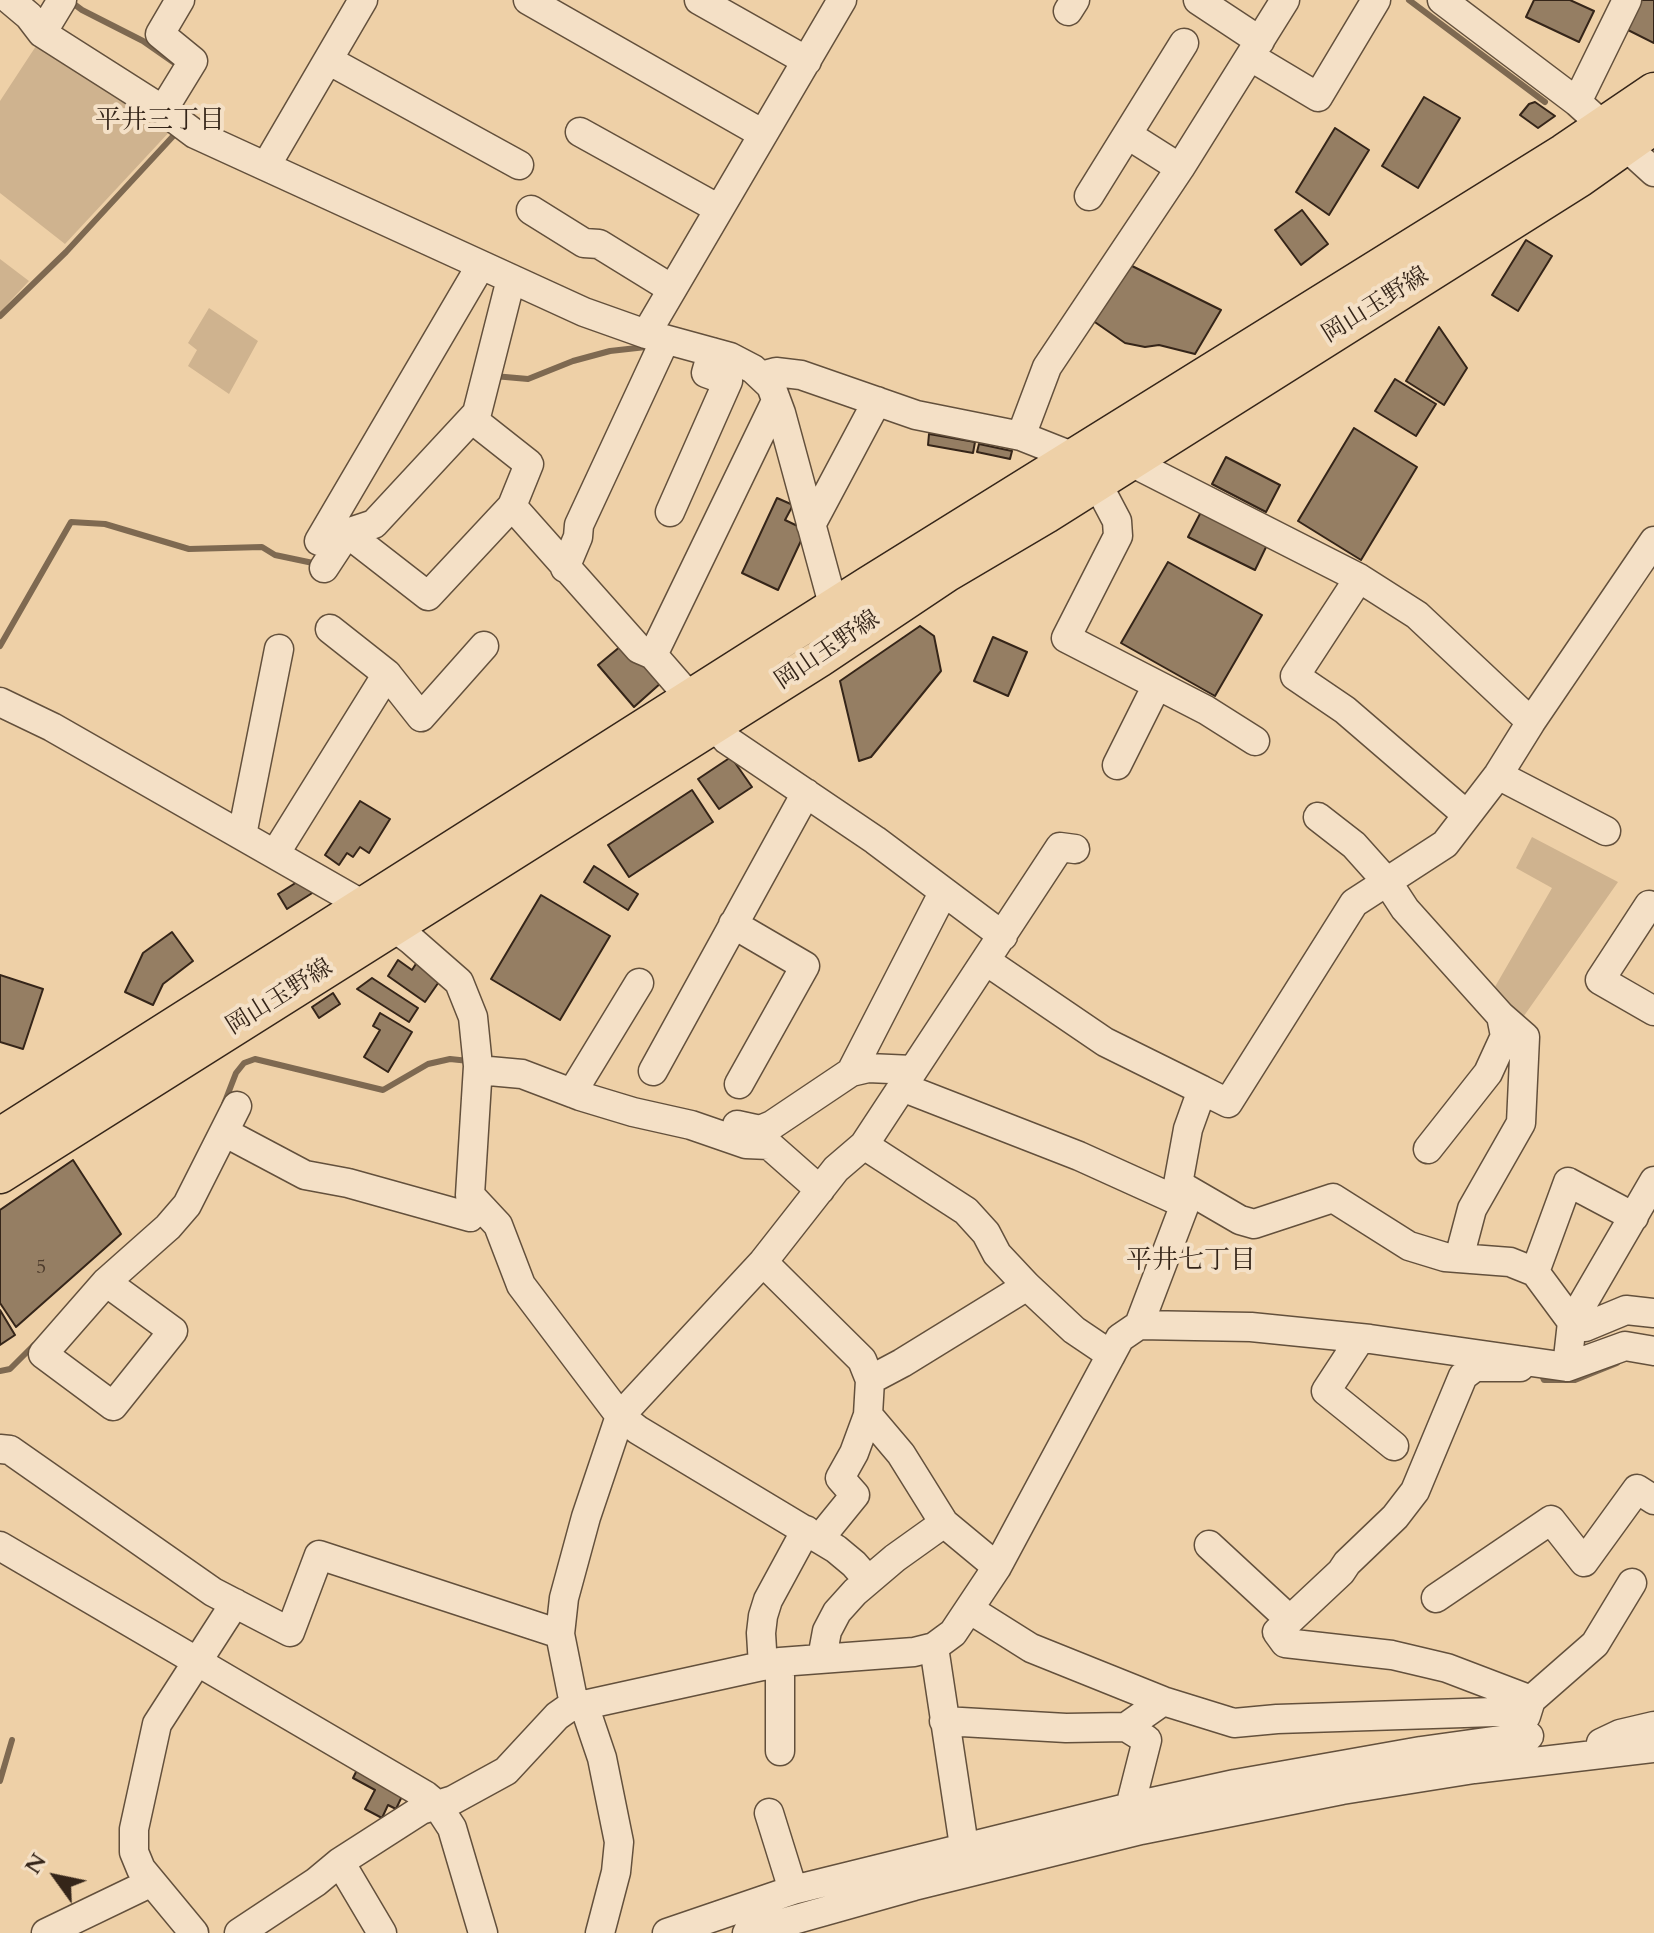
<!DOCTYPE html>
<meta charset="utf-8">
<style>
body{margin:0}
#map{position:relative;width:1654px;height:1933px;overflow:hidden;background:#eed0a7;font-family:Cardo,serif}
canvas{display:block}
.north{position:absolute;left:16px;top:1837px;width:80px;height:80px;-webkit-text-stroke:6px #f4e0c6;paint-order:stroke;rotate:303deg;font-size:22px;font-weight:700;line-height:32px;text-align:center;color:#352519}
.north::after{content:'';display:block;margin:auto;width:28px;height:36px;background:#352519;clip-path:polygon(50% 0,100% 100%,50% 72%,0 100%)}
</style>
<div id="map">
<canvas width="1654" height="1933"></canvas>
<div class="north">N</div>
</div>
<script>
const ctx = document.querySelector('canvas').getContext('2d');
ctx.lineJoin = 'round';
function paint(path, color) {
  ctx.fillStyle = color;
  ctx.fill(path, 'evenodd');
}
function toPath(rows) {
  const path = new Path2D();
  for (const r of rows) {
    path.moveTo(r[0], r[1]);
    for (let i = 2; i < r.length; i += 2) path.lineTo(r[i], r[i + 1]);
  }
  return path;
}
function stroke(path, color, width, dash) {
  ctx.strokeStyle = color;
  ctx.lineWidth = width;
  ctx.lineCap = dash ? 'butt' : 'round';
  ctx.setLineDash(dash || []);
  ctx.stroke(path);
}
function write(font, color, halo, rows, align = 'center') {
  ctx.font = font + ' Cardo,"Noto Serif JP",serif';
  ctx.lineWidth = 8;
  ctx.setLineDash([]);
  ctx.textBaseline = 'middle';
  ctx.strokeStyle = halo;
  ctx.fillStyle = color;
  for (const [text, x, y, turn = 0] of rows) {
    ctx.save();
    ctx.translate(x, y);
    ctx.rotate((+turn || 0) * Math.PI / 180);
    ctx.textAlign = isNaN(turn) ? turn : align;
    if (halo) ctx.strokeText(text, 0, 0);
    ctx.fillText(text, 0, 0);
    ctx.restore();
  }
}
paint(toPath([
 [38,43,172,129,65,244,0,193,0,101],
 [0,259,29,281,0,312],
 [209,308,258,341,229,394,188,366,197,350,188,343],
 [1532,837,1618,882,1519,1023,1492,992,1552,888,1516,868]
]), '#cfb38f');
stroke(toPath([
 [1409,0,1545,102],
 [70,1,82,10,143,41,173,62],
 [0,316,66,252,176,133],
 [494,376,528,379,573,361,610,351,646,347],
 [0,646,71,522,105,524,189,549,262,547,275,555,313,563,317,560],
 [224,1104,236,1073,244,1063,255,1059,383,1090,428,1064,450,1059,469,1061],
 [0,1371,10,1369,34,1345],
 [1541,1373,1544,1380,1575,1380,1617,1363],
 [0,1781,12,1740]
]), '#7e6951', 6);
const building = toPath([
 [1534,0,1570,0,1594,11,1579,42,1526,17,1534,0],
 [1638,0,1654,0,1654,43,1624,28,1638,0],
 [1424,97,1460,118,1418,188,1382,166,1424,97],
 [1535,102,1555,116,1538,128,1520,115,1529,104,1535,102],
 [1335,128,1369,150,1329,215,1296,192,1335,128],
 [1302,210,1328,244,1301,265,1275,230,1302,210],
 [1526,240,1552,256,1518,311,1492,295,1526,240],
 [1126,263,1221,310,1195,354,1159,345,1145,347,1125,343,1089,318,1126,263],
 [1439,327,1467,368,1444,405,1406,381,1439,327],
 [1395,379,1436,404,1416,436,1375,411,1395,379],
 [1354,428,1417,467,1361,560,1298,521,1354,428],
 [929,434,975,442,973,453,928,445,929,434],
 [979,444,1012,451,1010,459,977,452,979,444],
 [1226,457,1280,485,1266,512,1212,484,1226,457],
 [777,498,793,505,785,520,806,530,778,590,742,573,777,498],
 [1202,510,1268,543,1255,570,1188,537,1202,510],
 [1168,562,1262,615,1215,696,1121,643,1168,562],
 [920,626,934,636,941,671,871,757,859,761,840,681,920,626],
 [993,637,1027,652,1008,696,974,681,993,637],
 [627,641,662,682,634,707,598,665,627,641],
 [731,757,752,787,719,809,698,779,731,757],
 [692,790,713,822,629,877,608,845,692,790],
 [360,801,390,819,369,853,360,847,353,857,347,853,339,865,325,855,360,801],
 [594,866,638,894,628,910,584,882,594,866],
 [297,882,317,890,287,909,278,894,297,882],
 [541,895,610,936,560,1020,491,979,541,895],
 [172,932,193,961,163,984,153,1005,125,992,143,953,172,932],
 [419,959,443,976,425,1002,388,976,398,960,412,970,419,959],
 [0,975,43,989,23,1049,0,1042,0,975],
 [372,978,418,1008,409,1022,357,989,372,978],
 [333,993,340,1004,319,1018,312,1007,333,993],
 [380,1013,412,1032,388,1072,364,1057,380,1030,373,1026,380,1013],
 [73,1160,121,1234,16,1327,0,1303,0,1210,73,1160],
 [0,1310,15,1335,0,1345,0,1310],
 [358,1768,404,1792,396,1809,388,1805,382,1818,365,1809,375,1790,353,1778,358,1768]
]);
paint(building, '#957e63');
stroke(building, '#352519', 2);
const minor = toPath([
 [10,0,29,16,42,33,163,110,195,134,584,312,646,334,730,357,753,369,771,386,781,413,834,608,837,627],
 [528,0,763,134],
 [699,0,807,61],
 [1198,0,1260,41],
 [1442,0,1577,102,1654,172],
 [1068,11,1075,0],
 [42,33,62,0],
 [1251,57,1318,97,1376,0],
 [328,60,519,165],
 [1577,102,1627,0],
 [163,110,193,61,160,34,180,0],
 [580,132,719,209],
 [1128,135,1180,168],
 [266,166,363,0],
 [1089,196,1184,43],
 [531,210,584,243,599,244,672,289],
 [646,334,842,0],
 [761,376,776,372,801,375,916,415,1021,436,1074,457],
 [776,401,653,655,727,740,875,840,1003,936],
 [1021,436,1047,367,1180,168,1285,0],
 [1129,461,1359,578,1417,615,1531,722],
 [1097,483,1117,521,1118,536,1066,638,1206,710,1255,741],
 [512,506,639,649,653,655],
 [670,512,728,381,706,373,712,352],
 [811,525,877,401],
 [347,533,428,596,512,506,529,464,472,419],
 [319,541,481,265],
 [324,568,347,533,374,524,477,413,511,279],
 [565,568,578,537,579,525,665,340],
 [1359,578,1295,676,1345,710,1467,815],
 [330,629,387,674,421,717,484,646],
 [0,702,52,727,365,906,411,940,459,982,473,1017,478,1066,470,1195,498,1225,521,1285,620,1416,638,1430,836,1549,854,1564,868,1580],
 [1117,765,1157,685],
 [1498,775,1606,831],
 [1318,817,1354,845,1388,883,1405,909,1501,1016,1505,1036,1488,1073,1428,1149],
 [242,835,279,649],
 [275,854,387,674],
 [1654,908,1649,905,1600,980,1654,1011],
 [733,924,805,966,739,1084],
 [986,961,1105,1042,1202,1090],
 [478,1070,522,1074,580,1096,633,1112,691,1125,746,1144,769,1145,820,1190],
 [653,1071,806,793],
 [851,1072,943,893],
 [902,1087,1079,1156,1185,1204],
 [572,1093,639,983],
 [737,1125,760,1130,772,1125,851,1072,868,1068,913,1070],
 [224,1132,305,1175,348,1183,470,1217,480,1206],
 [864,1145,966,1211,986,1233,997,1254,1027,1286,1074,1330,1111,1355],
 [1178,1184,1240,1220,1254,1224,1333,1198,1409,1246,1445,1257,1510,1262,1535,1272,1572,1322,1585,1327,1626,1310,1654,1313],
 [1459,1258,1472,1209,1521,1123,1525,1037,1501,1016],
 [763,1262,862,1360,870,1380,868,1415,901,1454,944,1523,997,1567],
 [1535,1272,1568,1182,1634,1217],
 [106,1282,173,1331,113,1406,43,1354,106,1282,168,1227,187,1205,237,1106],
 [1139,1325,1251,1327,1370,1339,1567,1367,1625,1346,1654,1351],
 [1360,1339,1326,1391,1394,1446],
 [1525,1361,1520,1367,1475,1367,1463,1376,1415,1491,1395,1517,1347,1563,1341,1572,1277,1632,1285,1643,1392,1655,1447,1668,1531,1700],
 [1567,1367,1572,1322,1654,1181],
 [870,1380,902,1363,1027,1286],
 [0,1449,10,1450,213,1592,290,1632,319,1555,560,1634],
 [820,1538,855,1495,840,1478,854,1453,868,1415],
 [1209,1545,1289,1619],
 [0,1546,425,1795,437,1805,452,1828,483,1933],
 [1436,1598,1551,1520,1584,1562,1637,1489,1654,1500],
 [969,1609,1031,1648,1163,1701,1234,1723,1277,1719,1526,1711],
 [934,1647,964,1846],
 [822,1658,827,1631,837,1612,855,1592,895,1558,944,1523],
 [780,1662,780,1751],
 [763,1666,761,1633,763,1616,768,1600,806,1530],
 [574,1704,560,1634,564,1598,586,1517,620,1416,763,1262,836,1169,864,1145,1060,847,1075,849],
 [584,1705,602,1758,619,1842,616,1872,600,1933],
 [1526,1716,1531,1700,1595,1644,1632,1583],
 [944,1721,1066,1728,1126,1727,1163,1701],
 [1126,1727,1147,1740,1130,1807],
 [1601,1743,1620,1734,1654,1726],
 [769,1813,793,1890],
 [340,1862,382,1933],
 [46,1933,150,1883],
 [194,1933,141,1869,134,1852,134,1829,157,1724,235,1603],
 [239,1933,316,1882,340,1862,421,1810,453,1800,506,1771,557,1716,574,1704,584,1705,780,1662,914,1652,934,1647,953,1633,997,1567,1120,1338,1139,1325,1185,1204,1178,1184,1188,1129,1202,1090,1228,1103,1354,903,1445,844,1498,775,1531,722,1654,541],
 [667,1933,793,1890,1130,1807,1235,1784,1421,1751,1529,1736],
 [747,1933,914,1886,1141,1830,1342,1790,1474,1769,1654,1748]
]);
const major = toPath([
 [0,1136,868,585,1564,152,1654,91],
 [0,1175,819,659,946,574,1046,515,1579,179,1654,126]
]);
stroke(minor, '#63503c', 31);
stroke(major, '#352519', 39);
stroke(minor, '#f4e0c6', 28);
stroke(major, '#eed0a7', 36);
write('20px', '#4d3b2c', null, [
 ["5",41,1268]
]);
write('24px', '#352519', '#f4e0c6', [
 ["岡山玉野線",1376,306,-32],
 ["岡山玉野線",828,651,-34],
 ["岡山玉野線",280,998,-32]
]);
write('26px', '#352519', '#f4e0c6', [
 ["平井三丁目",160,122],
 ["平井七丁目",1191,1262]
]);
</script>
